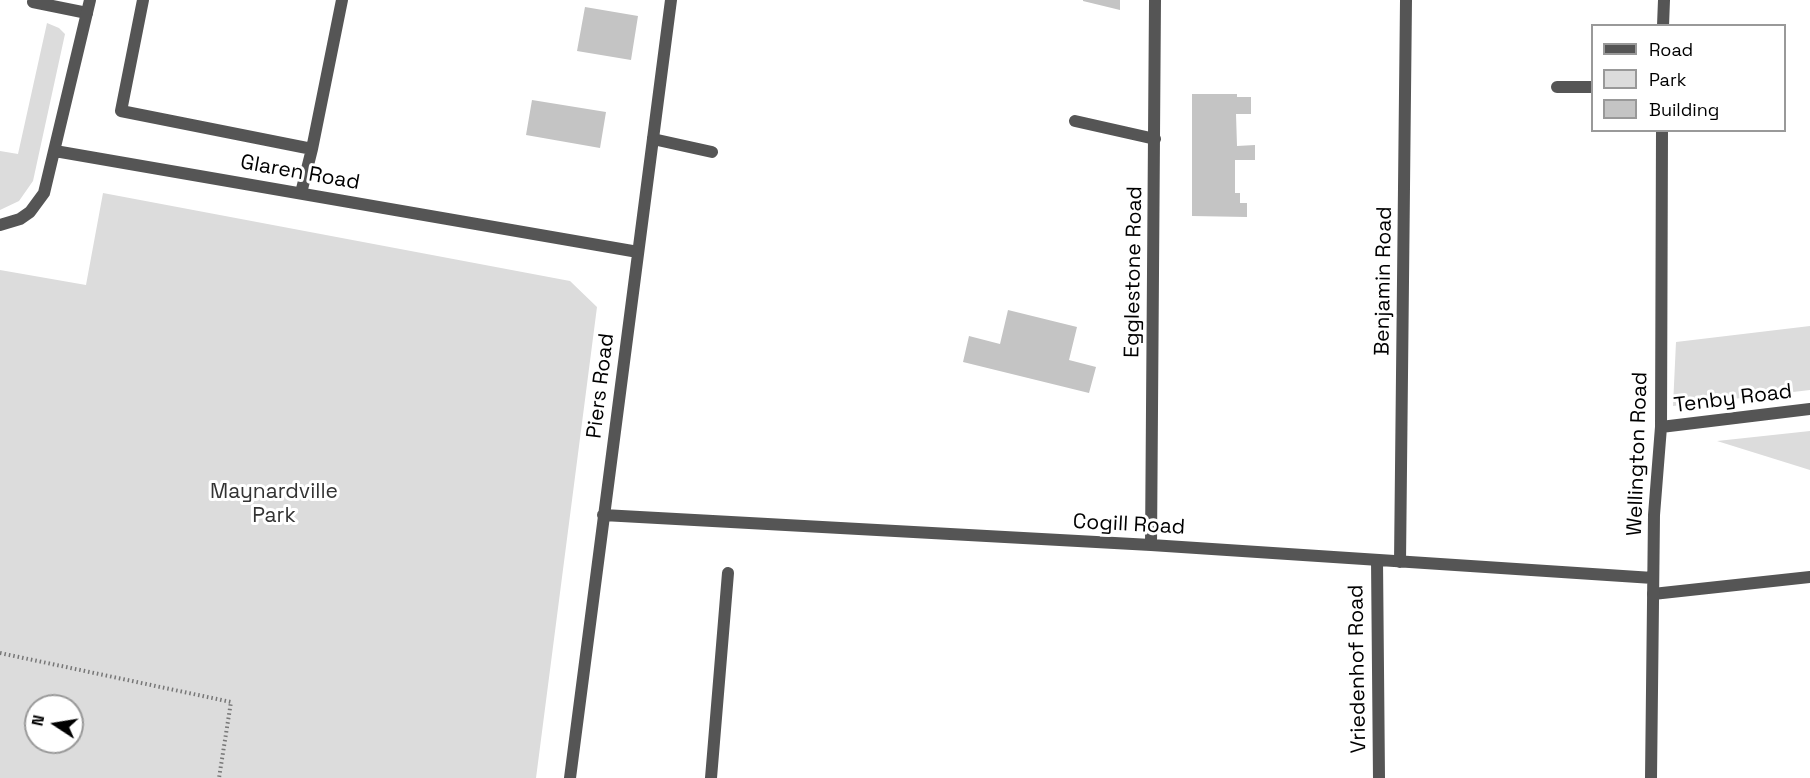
<!DOCTYPE html>
<style>
body{margin:0}
#map{position:relative;width:1810px;height:778px;overflow:hidden;background:#fff;font-family:"Space Grotesk",sans-serif}
canvas{display:block}
.legend{position:absolute;left:1591px;top:24px;width:195px;height:108px;box-sizing:border-box;background:#fff;border:2px solid #999;margin:0;padding:8px 10px;list-style:none;font-size:18px;color:#000}
.legend li{display:flex;align-items:center;gap:12px;height:30px}
.legend b{width:30px;border:2px solid #999}
.north{position:absolute;left:24px;top:694px;width:60px;height:60px;box-sizing:border-box;background:#fff;border:2px solid #999;border-radius:50%;rotate:282deg;font-size:16px;font-weight:700;line-height:24px;text-align:center;color:#000}
.north::after{content:'';display:block;margin:auto;width:21px;height:27px;background:#000;clip-path:polygon(50% 0,100% 100%,50% 72%,0 100%)}
</style>
<div id="map">
<canvas width="1810" height="778"></canvas>
<ul class="legend">
<li><b style="height:8px;background:#555"></b>Road</li>
<li><b style="height:16px;background:#dcdcdc"></b>Park</li>
<li><b style="height:16px;background:#c4c4c4"></b>Building</li>
</ul>
<div class="north">N</div>
</div>
<script>
const ctx = document.querySelector('canvas').getContext('2d');
ctx.lineJoin = 'round';
function paint(path, color) {
  ctx.fillStyle = color;
  ctx.fill(path, 'evenodd');
}
function toPath(rows) {
  const path = new Path2D();
  for (const r of rows) {
    path.moveTo(r[0], r[1]);
    for (let i = 2; i < r.length; i += 2) path.lineTo(r[i], r[i + 1]);
  }
  return path;
}
function stroke(path, color, width, dash) {
  ctx.strokeStyle = color;
  ctx.lineWidth = width;
  ctx.lineCap = dash ? 'butt' : 'round';
  ctx.setLineDash(dash || []);
  ctx.stroke(path);
}
function write(font, color, halo, rows, align = 'center') {
  ctx.font = font + ' "Space Grotesk",sans-serif';
  ctx.lineWidth = 6;
  ctx.setLineDash([]);
  ctx.textBaseline = 'middle';
  ctx.strokeStyle = halo;
  ctx.fillStyle = color;
  for (const [text, x, y, turn = 0] of rows) {
    ctx.save();
    ctx.translate(x, y);
    ctx.rotate((+turn || 0) * Math.PI / 180);
    ctx.textAlign = isNaN(turn) ? turn : align;
    if (halo) ctx.strokeText(text, 0, 0);
    ctx.fillText(text, 0, 0);
    ctx.restore();
  }
}
paint(toPath([
 [47,23,59,28,65,34,33,181,19,201,0,210,0,151,18,154],
 [103,193,570,281,597,307,536,778,0,778,0,270,86,285],
 [36,706,72,706,72,742,36,742],
 [1810,326,1810,390,1673,406,1676,342],
 [1810,431,1810,470,1717,441]
]), '#dcdcdc');
paint(toPath([
 [1083,0,1120,0,1120,10,1083,1],
 [585,7,638,16,631,60,577,51],
 [1192,94,1237,94,1237,97,1251,97,1251,114,1236,114,1237,146,1255,145,1255,160,1235,160,1235,193,1240,193,1240,203,1247,203,1247,217,1192,216],
 [532,100,606,112,600,148,526,135],
 [1008,310,1077,327,1069,360,1096,367,1089,393,963,362,969,336,1000,344]
]), '#c4c4c4');
stroke(toPath([
 [0,653,231,702,219,778]
]), '#777', 4, [1.5, 3]);
stroke(toPath([
 [143,0,121,111,312,149,342,0],
 [33,2,87,13],
 [1557,87,1592,87],
 [1075,121,1155,139],
 [653,139,712,152],
 [301,193,312,149],
 [1653,594,1810,577],
 [711,778,728,573]
]), '#555', 12);
stroke(toPath([
 [1663,26,1664,0],
 [55,151,638,252],
 [0,225,20,219,30,212,44,193,90,0],
 [1661,427,1810,409],
 [603,515,1151,545,1653,578],
 [1151,545,1155,0],
 [1377,560,1379,778],
 [1400,562,1406,0],
 [570,778,671,0],
 [1651,778,1654,515,1661,427,1662,130]
]), '#555', 12);
write('21px', '#000', '#fff', [
 ["Glaren Road",300,173,10],
 ["Egglestone Road",1134,272,-89],
 ["Benjamin Road",1384,281,-89],
 ["Piers Road",601,386,-83],
 ["Tenby Road",1733,399,-7],
 ["Wellington Road",1638,454,-88],
 ["Cogill Road",1129,525,3],
 ["Vriedenhof Road",1358,669,-91]
]);
write('21px', '#333', '#fff', [
 ["Maynardville",274,492],
 ["Park",274,516]
]);
</script>
